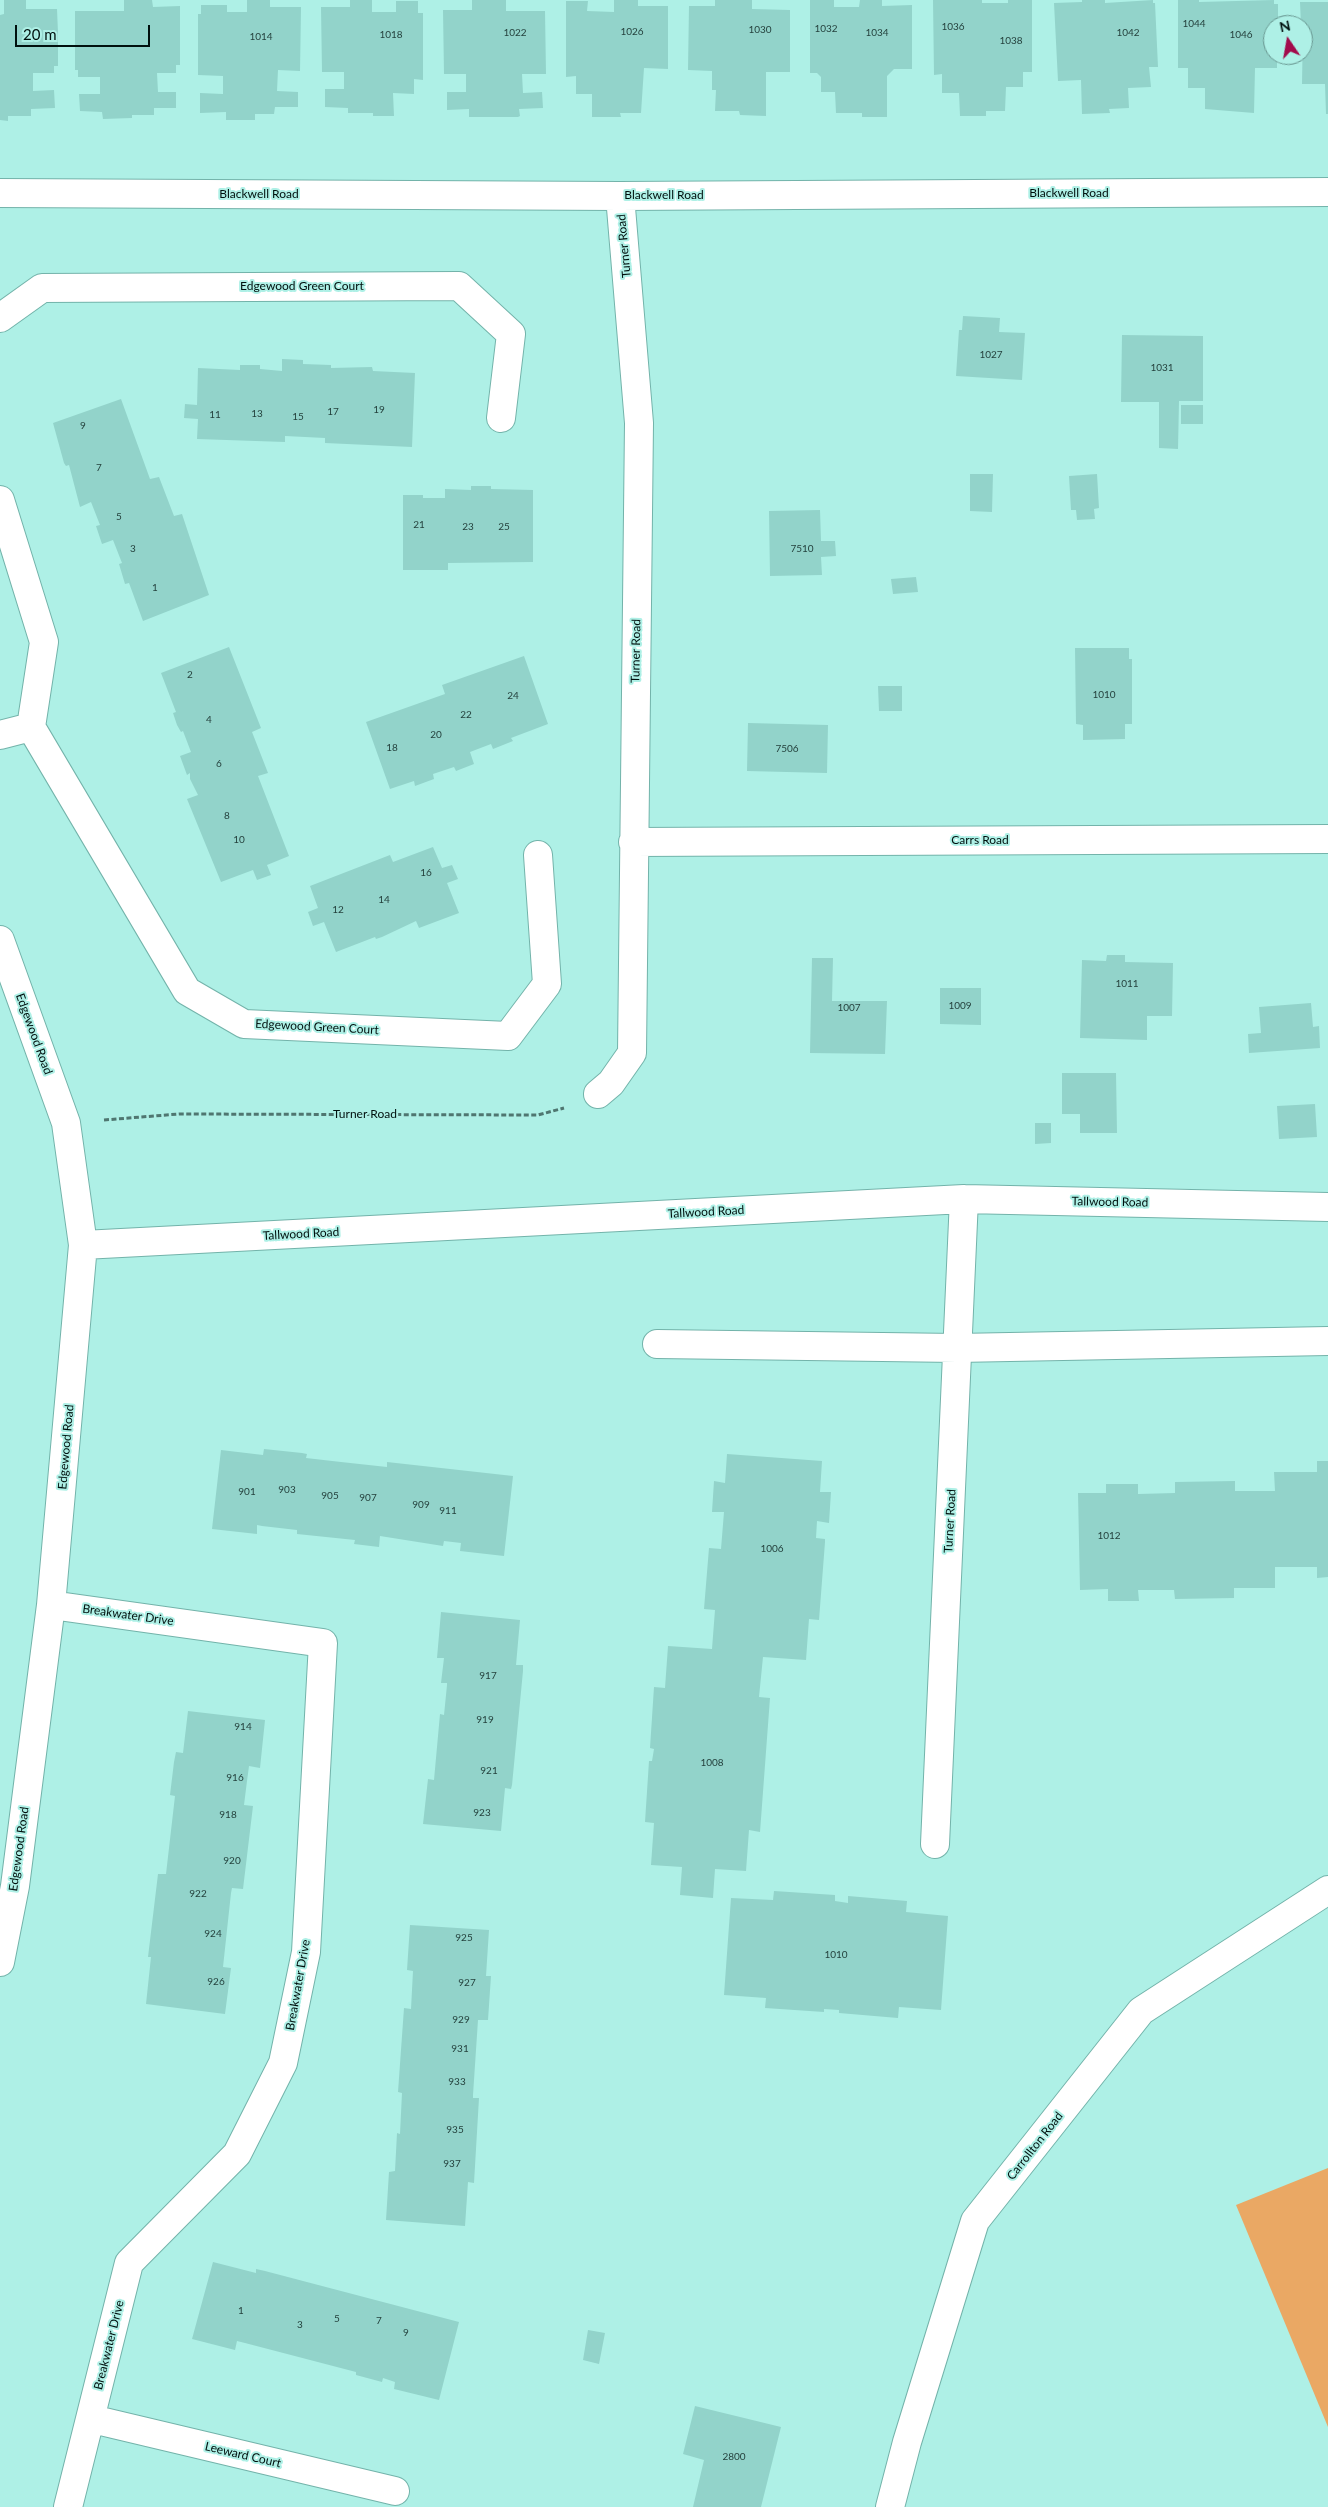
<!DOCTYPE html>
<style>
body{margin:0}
#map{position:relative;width:1328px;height:2507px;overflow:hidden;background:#aef0e6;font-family:Lato,sans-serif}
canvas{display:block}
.north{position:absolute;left:1263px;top:15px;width:50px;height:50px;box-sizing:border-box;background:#aef0e6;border:1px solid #689690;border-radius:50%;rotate:348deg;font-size:14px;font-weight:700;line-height:20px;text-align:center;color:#00100e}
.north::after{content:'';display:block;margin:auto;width:18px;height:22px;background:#a20b4b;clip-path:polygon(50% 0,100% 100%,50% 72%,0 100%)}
.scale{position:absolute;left:15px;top:25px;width:135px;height:22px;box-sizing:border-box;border:2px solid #00100e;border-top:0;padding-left:6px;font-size:15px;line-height:18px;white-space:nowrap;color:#00100e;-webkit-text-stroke:4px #aef0e6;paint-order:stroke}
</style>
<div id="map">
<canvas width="1328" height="2507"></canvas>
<div class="north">N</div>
<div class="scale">20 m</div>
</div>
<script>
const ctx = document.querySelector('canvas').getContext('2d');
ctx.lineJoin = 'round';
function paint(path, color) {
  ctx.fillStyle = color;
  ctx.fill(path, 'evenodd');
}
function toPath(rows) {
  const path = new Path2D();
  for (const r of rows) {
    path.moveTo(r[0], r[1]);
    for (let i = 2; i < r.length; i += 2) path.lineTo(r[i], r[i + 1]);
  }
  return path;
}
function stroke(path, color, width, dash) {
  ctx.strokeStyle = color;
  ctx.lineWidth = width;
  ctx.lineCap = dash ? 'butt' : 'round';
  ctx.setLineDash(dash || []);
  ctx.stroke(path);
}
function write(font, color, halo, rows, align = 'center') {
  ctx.font = font + ' Lato,sans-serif';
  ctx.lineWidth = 4;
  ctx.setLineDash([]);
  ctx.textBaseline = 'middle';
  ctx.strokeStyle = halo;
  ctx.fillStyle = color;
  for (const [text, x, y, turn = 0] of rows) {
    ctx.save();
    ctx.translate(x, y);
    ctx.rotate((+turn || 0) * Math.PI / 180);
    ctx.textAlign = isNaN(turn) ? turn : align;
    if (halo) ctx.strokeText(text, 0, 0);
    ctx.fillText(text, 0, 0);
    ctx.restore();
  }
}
paint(toPath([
 [1328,2168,1328,2427,1236,2205]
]), '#eaa864');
paint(toPath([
 [4,0,26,0,26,9,57,9,58,33,58,66,54,66,54,73,33,73,33,91,54,90,55,108,31,109,31,116,8,116,8,121,0,120,0,15,4,14],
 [124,0,152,0,153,7,180,6,180,65,176,65,176,73,157,73,158,92,176,92,176,108,154,108,154,115,132,115,132,118,103,119,102,112,80,111,79,94,100,94,100,77,78,77,78,70,75,70,75,11,124,11],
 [247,0,270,0,270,7,301,7,300,71,278,70,277,91,298,92,298,107,275,107,274,114,255,114,255,120,226,120,226,112,200,113,200,93,223,94,223,76,198,75,198,14,201,14,201,5,227,5,227,12,247,12],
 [350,0,372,0,372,12,396,12,396,1,418,1,418,13,423,13,423,80,414,79,414,94,393,93,394,116,373,116,373,113,348,113,348,108,325,107,325,89,344,89,344,72,322,72,321,7,350,7],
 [472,0,506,0,506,11,545,11,546,74,522,74,523,93,542,92,543,108,519,109,520,116,518,117,469,117,469,109,447,110,447,92,466,92,466,74,444,74,443,10,472,10],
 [614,0,638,0,638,6,668,6,668,69,644,68,641,113,620,113,621,117,592,117,592,94,576,94,576,76,566,77,566,1,588,1,587,11,614,12],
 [715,0,752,0,752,9,790,10,790,72,766,72,766,116,740,115,739,111,715,111,716,90,712,90,712,71,688,70,689,6,715,6],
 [810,0,834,0,834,7,859,7,860,0,882,0,882,6,912,5,912,69,894,69,887,76,887,117,862,117,862,113,836,113,835,92,821,92,821,77,817,73,810,73],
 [933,0,982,0,982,3,1008,3,1008,0,1032,0,1032,72,1023,72,1023,87,1006,87,1005,111,986,111,986,116,960,116,959,93,942,93,942,74,934,75],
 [1082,0,1105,0,1105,3,1153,0,1153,3,1155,3,1158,67,1149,67,1151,87,1128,88,1129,108,1109,109,1110,113,1082,114,1081,80,1058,81,1054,3,1082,2],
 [1178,0,1199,0,1199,2,1274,0,1274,4,1278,4,1278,25,1273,25,1273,55,1277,55,1277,68,1255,68,1254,113,1205,109,1205,88,1188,88,1188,68,1178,68],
 [1300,2,1328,2,1328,114,1326,114,1325,84,1302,84,1303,25,1301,25],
 [963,316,1000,318,999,332,1025,333,1022,380,956,376,959,330,962,330],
 [1122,335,1203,336,1203,401,1179,401,1178,449,1159,448,1159,402,1121,402],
 [282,359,303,360,303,364,331,365,331,368,372,367,373,371,415,373,412,447,325,443,325,438,285,436,285,442,197,439,198,419,184,418,185,404,197,405,198,368,240,370,240,365,260,365,260,369,282,371],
 [121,399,150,479,159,477,174,516,182,514,209,595,143,621,129,583,125,584,119,564,122,563,113,540,102,544,96,526,100,525,91,502,80,507,69,465,66,466,64,463,53,423],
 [1181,405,1203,405,1203,424,1181,424],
 [970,474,993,474,992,512,970,511],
 [1097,474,1099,508,1094,509,1095,519,1077,520,1076,510,1071,510,1069,476],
 [471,486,491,486,491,489,533,490,533,562,448,563,448,570,403,570,403,495,423,495,423,498,445,498,445,489,471,490],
 [820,510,821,541,835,541,836,556,821,557,822,575,770,576,769,511],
 [916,577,918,592,893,594,891,579],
 [229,647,261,728,252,732,268,773,258,776,289,856,267,865,271,875,257,880,253,870,221,882,187,799,198,795,190,779,190,773,187,775,180,756,191,752,183,731,181,732,177,725,173,713,176,712,161,673],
 [1075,648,1129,648,1129,659,1132,659,1132,724,1125,724,1125,739,1083,740,1083,725,1076,724],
 [524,656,548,724,511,738,513,741,493,749,491,744,470,752,474,764,456,771,454,767,433,774,434,779,415,786,414,781,390,789,366,722,445,694,442,685],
 [878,686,902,686,902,711,879,711],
 [748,723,828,725,827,773,747,771],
 [433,847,442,868,452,865,458,879,447,883,459,913,419,928,416,921,382,937,376,939,375,937,336,952,324,922,313,926,308,912,318,908,310,886,390,855,393,862],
 [1107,955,1125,955,1125,962,1173,963,1172,1016,1147,1016,1147,1040,1080,1038,1082,960,1106,961],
 [812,958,833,958,832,1001,887,1001,885,1054,810,1053],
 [940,988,981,988,981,1025,940,1024],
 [1311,1003,1313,1027,1319,1026,1320,1048,1249,1053,1248,1034,1261,1033,1259,1007],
 [1062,1073,1116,1073,1117,1133,1080,1133,1080,1114,1062,1114],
 [1315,1104,1317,1137,1279,1139,1277,1106],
 [1035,1123,1051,1123,1051,1143,1035,1144],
 [264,1449,302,1453,307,1454,306,1458,341,1462,387,1467,387,1462,513,1476,504,1556,460,1551,461,1543,444,1541,443,1546,380,1536,379,1547,354,1544,355,1540,297,1534,297,1530,262,1526,257,1525,257,1534,212,1529,221,1450,263,1455],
 [727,1454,822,1461,820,1492,831,1492,829,1523,817,1521,816,1538,825,1539,825,1542,819,1620,809,1619,806,1660,763,1657,759,1697,770,1698,760,1832,749,1830,746,1871,715,1869,713,1898,680,1895,682,1867,651,1865,654,1823,645,1822,649,1761,652,1761,654,1749,650,1748,654,1687,665,1688,668,1646,712,1649,715,1610,704,1609,709,1548,721,1549,724,1512,712,1512,714,1481,725,1483],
 [1317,1461,1328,1461,1328,1577,1317,1578,1317,1567,1275,1567,1275,1588,1234,1588,1234,1598,1175,1599,1174,1590,1138,1590,1139,1601,1108,1601,1108,1589,1080,1590,1078,1493,1106,1493,1106,1484,1138,1484,1138,1494,1175,1493,1175,1482,1235,1481,1235,1491,1275,1491,1274,1472,1317,1472],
 [441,1612,520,1620,516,1665,523,1665,523,1671,512,1785,511,1789,505,1788,501,1831,423,1824,428,1779,434,1780,440,1714,444,1715,447,1685,447,1683,441,1683,444,1658,437,1658],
 [188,1711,265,1720,260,1768,249,1766,247,1781,244,1805,253,1806,243,1889,232,1888,231,1893,223,1967,231,1968,225,2014,146,2004,151,1957,148,1957,158,1874,166,1874,175,1796,170,1795,174,1762,176,1752,183,1753],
 [774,1891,835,1895,835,1901,848,1903,848,1896,907,1901,906,1912,948,1916,941,2010,899,2007,898,2018,839,2013,839,2010,824,2009,824,2012,765,2008,766,1998,724,1995,731,1898,773,1900],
 [410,1925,489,1930,486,1976,491,1976,488,2020,478,2020,473,2095,473,2098,479,2098,474,2183,468,2182,465,2226,386,2220,389,2172,395,2171,397,2133,400,2134,402,2093,398,2092,404,2008,411,2009,413,1971,407,1970],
 [213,2262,256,2273,256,2269,265,2271,459,2322,439,2400,394,2389,395,2382,383,2378,382,2382,356,2375,356,2372,245,2343,237,2341,235,2350,192,2339],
 [588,2330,605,2333,599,2364,583,2360],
 [695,2406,781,2427,761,2507,693,2507,704,2460,683,2454]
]), '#92d3ca');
const minor = toPath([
 [0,193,620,196,1328,192],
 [0,318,42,288,459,286,511,334,501,418],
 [0,500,44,642,31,727,187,991,244,1024,508,1036,547,984,538,855],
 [0,735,31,727],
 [633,842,1328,839],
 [0,940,66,1123,83,1245,51,1605,15,1886,0,1962],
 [598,1094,611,1083,632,1053,639,423,620,196],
 [83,1245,964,1199,1328,1207],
 [657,1344,957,1348,1328,1341],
 [51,1605,323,1643,306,1952,283,2063,237,2154,129,2263,68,2507],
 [935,1844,964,1199],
 [92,2419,395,2491],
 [890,2507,907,2442,975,2221,1141,2011,1328,1890]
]);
stroke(minor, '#73b3aa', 30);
stroke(toPath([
 [104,1120,179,1114,538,1115,564,1108]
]), '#4f7670', 3, [5, 2.5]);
stroke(minor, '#fff', 28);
write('10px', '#24413d', null, [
 ["1044",1194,24],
 ["1036",953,27],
 ["1032",826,29],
 ["1030",760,30],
 ["1026",632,32],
 ["1022",515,33],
 ["1034",877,33],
 ["1042",1128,33],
 ["1018",391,35],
 ["1046",1241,35],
 ["1014",261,37],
 ["1038",1011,41],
 ["1027",991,355],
 ["1031",1162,368],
 ["19",379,410],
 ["17",333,412],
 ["13",257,414],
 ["11",215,415],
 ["15",298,417],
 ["9",83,426],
 ["7",99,468],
 ["5",119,517],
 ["21",419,525],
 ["23",468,527],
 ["25",504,527],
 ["3",133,549],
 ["7510",802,549],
 ["1",155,588],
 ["2",190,675],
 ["1010",1104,695],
 ["24",513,696],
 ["22",466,715],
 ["4",209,720],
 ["20",436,735],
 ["18",392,748],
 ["7506",787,749],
 ["6",219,764],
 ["8",227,816],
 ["10",239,840],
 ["16",426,873],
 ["14",384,900],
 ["12",338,910],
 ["1011",1127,984],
 ["1009",960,1006],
 ["1007",849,1008],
 ["903",287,1490],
 ["901",247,1492],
 ["905",330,1496],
 ["907",368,1498],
 ["909",421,1505],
 ["911",448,1511],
 ["1012",1109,1536],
 ["1006",772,1549],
 ["917",488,1676],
 ["919",485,1720],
 ["914",243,1727],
 ["1008",712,1763],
 ["921",489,1771],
 ["916",235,1778],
 ["923",482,1813],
 ["918",228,1815],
 ["920",232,1861],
 ["922",198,1894],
 ["924",213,1934],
 ["925",464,1938],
 ["1010",836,1955],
 ["926",216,1982],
 ["927",467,1983],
 ["929",461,2020],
 ["931",460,2049],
 ["933",457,2082],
 ["935",455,2130],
 ["937",452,2164],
 ["1",241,2311],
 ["5",337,2319],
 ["7",379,2321],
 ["3",300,2325],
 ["9",406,2333],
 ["2800",734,2457]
]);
write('12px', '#00100e', '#aef0e6', [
 ["Blackwell Road",1069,193],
 ["Blackwell Road",259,194],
 ["Blackwell Road",664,195],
 ["Turner Road",624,246,-95],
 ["Edgewood Green Court",302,286],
 ["Turner Road",636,651,-89],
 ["Carrs Road",980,840],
 ["Edgewood Green Court",317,1027,3],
 ["Edgewood Road",34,1034,70],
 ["Turner Road",365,1114],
 ["Tallwood Road",1110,1202,1],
 ["Tallwood Road",706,1212,-3],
 ["Tallwood Road",301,1234,-3],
 ["Edgewood Road",66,1447,-85],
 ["Turner Road",950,1521,-87],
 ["Breakwater Drive",128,1615,8],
 ["Edgewood Road",19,1849,-82],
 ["Breakwater Drive",298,1985,-80],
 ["Carrollton Road",1035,2146,-52],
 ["Breakwater Drive",109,2345,-76],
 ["Leeward Court",243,2455,13]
]);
</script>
